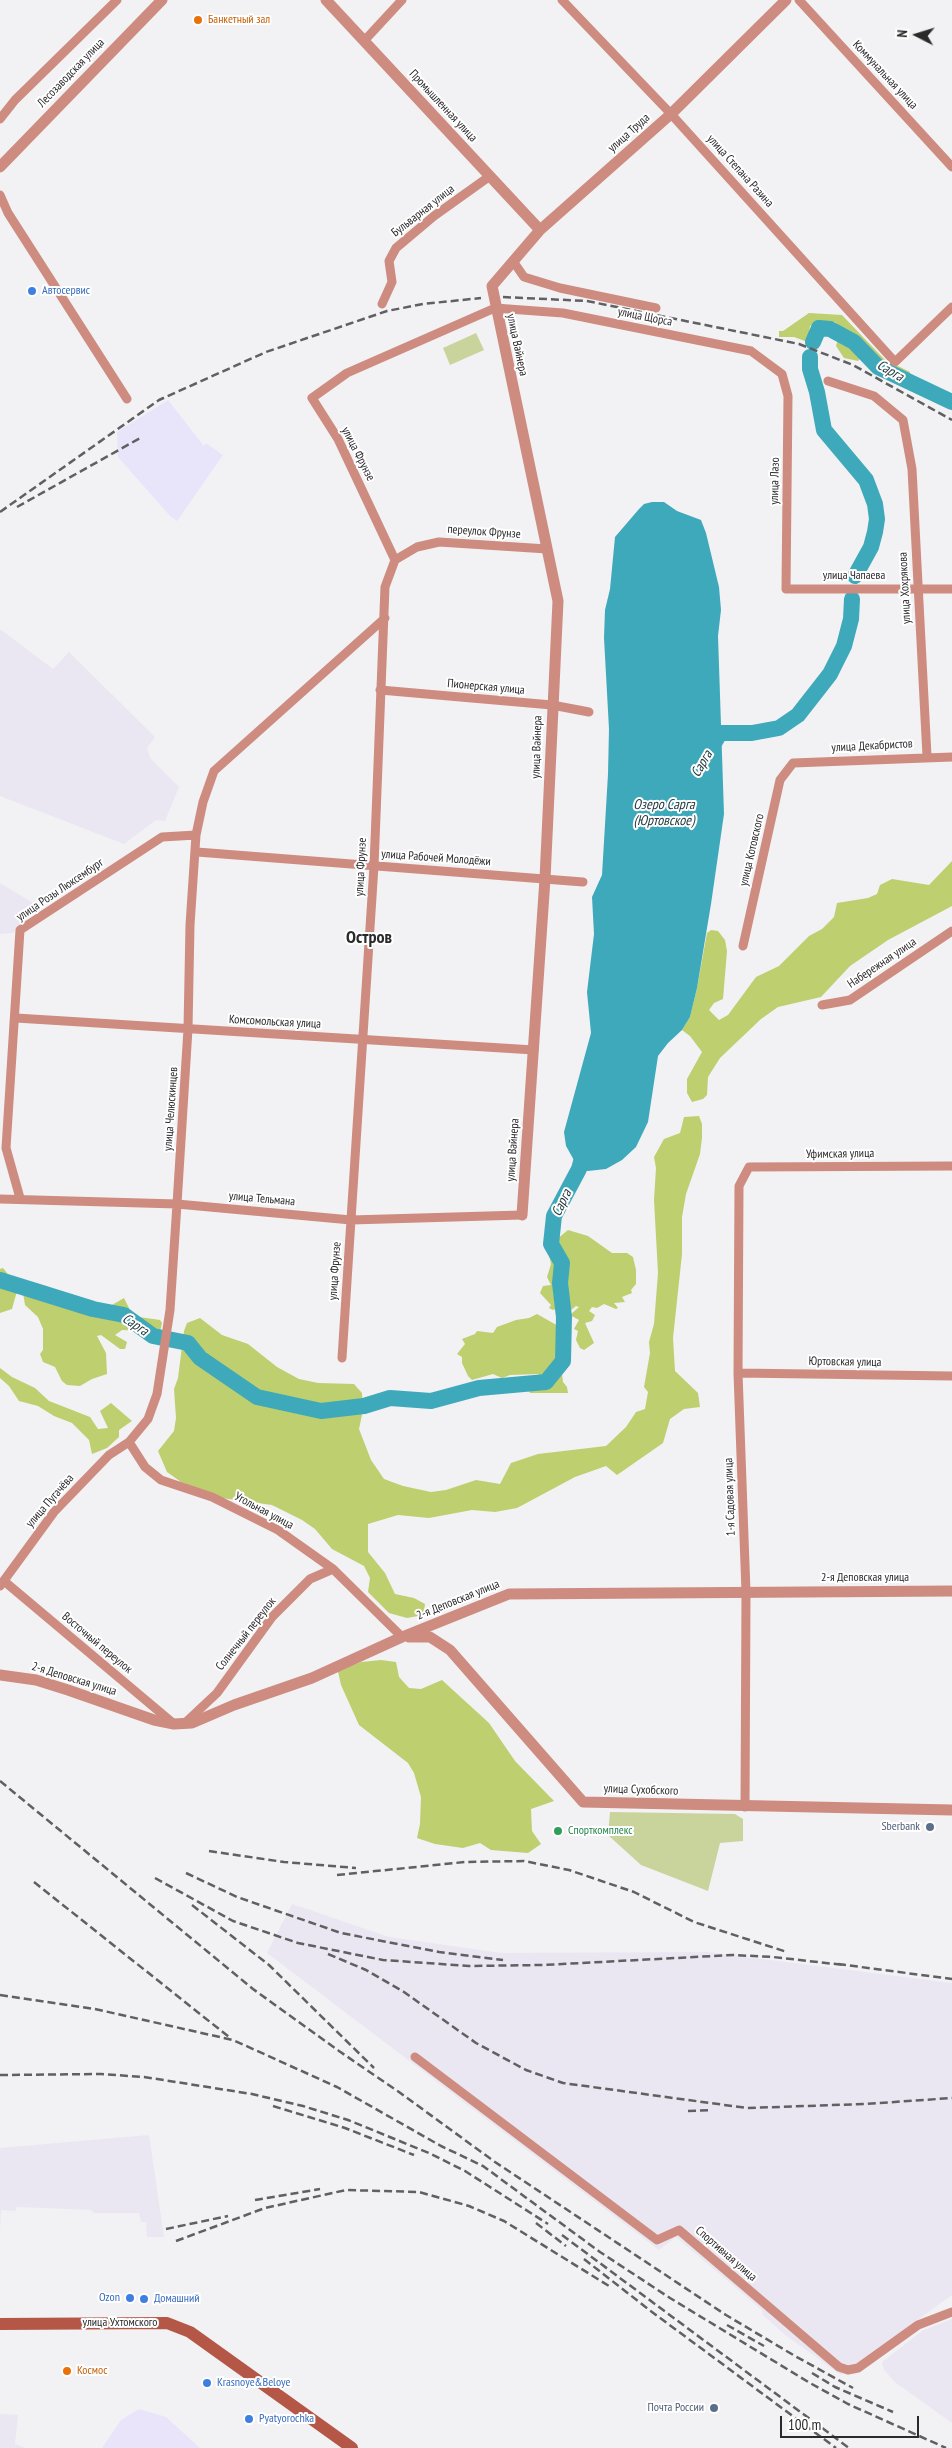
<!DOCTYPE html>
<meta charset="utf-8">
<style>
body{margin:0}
#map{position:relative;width:952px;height:2448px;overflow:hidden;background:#f2f1f4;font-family:"PT Sans Narrow",sans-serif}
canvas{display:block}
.north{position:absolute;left:892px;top:10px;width:50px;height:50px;-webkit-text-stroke:4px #fff;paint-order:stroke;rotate:275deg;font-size:14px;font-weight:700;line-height:20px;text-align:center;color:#2a2a2b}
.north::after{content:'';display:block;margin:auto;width:18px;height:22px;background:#2a2a2b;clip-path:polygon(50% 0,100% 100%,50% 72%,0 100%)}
.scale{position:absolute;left:780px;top:2416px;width:139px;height:22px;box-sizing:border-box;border:2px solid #2a2a2b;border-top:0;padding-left:6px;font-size:15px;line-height:18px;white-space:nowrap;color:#2a2a2b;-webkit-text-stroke:4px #fff;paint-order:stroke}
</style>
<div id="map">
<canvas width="952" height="2448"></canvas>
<div class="north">N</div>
<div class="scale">100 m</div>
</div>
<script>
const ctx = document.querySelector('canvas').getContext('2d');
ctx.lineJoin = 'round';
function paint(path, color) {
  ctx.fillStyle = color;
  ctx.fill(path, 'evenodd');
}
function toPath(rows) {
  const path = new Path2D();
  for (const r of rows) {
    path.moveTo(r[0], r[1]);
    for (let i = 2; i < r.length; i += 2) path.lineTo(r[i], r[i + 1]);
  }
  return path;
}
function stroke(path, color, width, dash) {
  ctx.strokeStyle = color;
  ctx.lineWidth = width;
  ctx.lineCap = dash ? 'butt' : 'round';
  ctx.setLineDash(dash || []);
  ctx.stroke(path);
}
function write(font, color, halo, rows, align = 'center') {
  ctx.font = font + ' "PT Sans Narrow",sans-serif';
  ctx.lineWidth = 4;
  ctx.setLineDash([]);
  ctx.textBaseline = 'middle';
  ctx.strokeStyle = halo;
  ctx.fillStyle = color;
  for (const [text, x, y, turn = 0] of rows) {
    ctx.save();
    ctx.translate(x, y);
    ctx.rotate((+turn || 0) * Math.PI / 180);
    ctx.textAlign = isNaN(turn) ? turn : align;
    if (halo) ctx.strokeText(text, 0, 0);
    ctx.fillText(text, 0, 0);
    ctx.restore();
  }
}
paint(toPath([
 [168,400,204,446,206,443,223,455,177,521,170,516,118,457,117,432]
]), '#e8e5fb');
paint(toPath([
 [0,629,53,669,69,652,155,737,147,748,150,758,179,787,165,821,156,820,124,844,0,796],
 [0,883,35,904,13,933,0,934],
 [292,1904,389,1937,501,1953,707,1952,952,1983,952,2295,841,2375,784,2334,763,2315,762,2310,676,2237,659,2250,267,1953],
 [149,2135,164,2237,147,2237,146,2222,141,2222,139,2213,94,2213,91,2210,16,2207,16,2211,1,2210,0,2232,0,2148],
 [952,2319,952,2423,896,2383,884,2370,882,2362,922,2331],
 [0,2414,18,2415,15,2444,26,2448,0,2448]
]), '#eae7f2');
paint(toPath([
 [139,2409,166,2417,200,2448,102,2448,121,2420]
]), '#eae4fa');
paint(toPath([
 [476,333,484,350,450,365,443,348],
 [610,1812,735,1814,743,1819,743,1841,720,1843,708,1891,641,1865,608,1835]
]), '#c8d49c');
paint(toPath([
 [809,313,842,315,884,359,910,372,910,382,905,385,898,375,889,375,881,371,878,363,869,354,865,353,858,361,844,358,836,346,838,339,835,335,821,331,826,327,838,328,839,326,835,322,816,323,810,326,808,338,805,341,794,337,779,337,779,331,783,331],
 [952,861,952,906,888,940,850,966,821,997,778,1007,761,1019,720,1058,708,1077,707,1095,703,1099,692,1102,687,1093,687,1079,702,1052,690,1036,682,1030,690,1017,697,988,707,933,711,930,718,931,725,940,727,951,723,999,714,1003,709,1010,719,1020,728,1015,756,977,779,966,809,936,822,929,834,917,837,903,868,898,877,894,880,885,892,879,929,885],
 [699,1116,702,1124,702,1138,700,1154,686,1194,682,1217,682,1254,673,1338,675,1371,698,1393,700,1407,684,1409,670,1419,663,1443,617,1475,606,1466,575,1477,517,1508,495,1512,472,1510,429,1518,398,1515,368,1524,368,1552,385,1573,395,1594,414,1598,425,1604,424,1611,418,1616,407,1618,389,1613,368,1592,370,1578,364,1566,332,1549,315,1529,302,1520,272,1505,222,1498,181,1482,167,1472,158,1451,174,1431,176,1418,174,1389,178,1378,184,1331,187,1323,200,1318,222,1335,248,1344,277,1367,299,1379,318,1383,354,1384,362,1393,363,1410,359,1429,371,1460,384,1479,403,1486,431,1492,446,1490,476,1480,500,1484,511,1463,538,1454,606,1446,626,1427,636,1412,645,1409,648,1392,644,1387,650,1353,649,1342,654,1324,658,1273,654,1200,656,1168,654,1157,664,1139,680,1133,684,1117],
 [568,1230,588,1236,612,1253,627,1253,633,1257,636,1270,636,1284,631,1290,632,1293,622,1297,625,1302,614,1303,618,1308,616,1309,604,1304,597,1308,592,1307,589,1311,595,1315,592,1321,585,1323,594,1343,584,1350,580,1348,576,1340,578,1331,574,1329,579,1320,570,1315,579,1307,576,1306,571,1310,565,1308,563,1310,559,1308,553,1310,549,1308,551,1305,540,1293,543,1286,551,1285,547,1277,551,1264,549,1255,551,1244],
 [3,1268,14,1282,17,1291,12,1309,0,1313,0,1269],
 [36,1283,49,1287,53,1293,64,1299,80,1299,86,1303,89,1311,98,1313,124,1298,131,1312,139,1317,160,1320,162,1323,160,1332,153,1336,145,1331,122,1330,115,1335,127,1342,125,1349,120,1349,101,1335,97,1336,106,1353,107,1374,92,1379,80,1386,67,1385,62,1381,55,1367,43,1362,40,1354,43,1350,43,1329,38,1317,25,1305,22,1286],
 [537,1314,560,1327,561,1334,570,1335,568,1348,559,1349,556,1361,557,1369,562,1374,563,1382,567,1387,568,1393,530,1393,524,1382,537,1379,539,1374,510,1375,502,1378,493,1374,472,1380,468,1376,462,1363,462,1357,457,1354,465,1344,462,1339,475,1334,477,1331,493,1333,497,1327,516,1320,529,1318],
 [0,1368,12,1377,35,1388,49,1401,90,1417,98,1429,108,1428,100,1411,111,1403,132,1421,119,1430,119,1437,107,1448,92,1454,89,1440,72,1423,54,1416,38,1406,19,1401,9,1386,0,1378],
 [381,1660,396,1662,399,1677,409,1688,421,1689,442,1680,489,1723,515,1761,554,1801,531,1809,532,1831,541,1844,528,1853,491,1850,480,1843,463,1848,435,1844,417,1838,420,1824,421,1797,414,1773,408,1763,359,1725,341,1685,337,1667,339,1670,361,1662]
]), '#bdcf6f');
paint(toPath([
 [652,502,664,502,677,511,701,520,706,533,719,587,721,610,718,636,724,814,711,904,697,988,690,1017,682,1030,668,1043,658,1056,648,1122,636,1147,622,1160,606,1169,588,1171,579,1169,566,1146,564,1132,591,1033,587,992,594,934,592,897,602,875,608,774,609,729,604,638,605,610,610,589,615,537,639,509,644,504]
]), '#3ea9ba');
stroke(toPath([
 [813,342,819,328,830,329,854,342,878,367,952,402],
 [810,357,810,369,817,392,824,430,866,480,875,504,877,519,875,532,871,547,855,576],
 [709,752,720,733,752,733,779,728,798,715,830,674,844,646,851,619,852,599],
 [0,1280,93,1309,124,1315,153,1336,188,1343,200,1358,257,1397,321,1411,364,1406,390,1398,431,1401,479,1388,546,1382,563,1361,564,1317,560,1283,562,1263,551,1244,554,1216,579,1169,585,1147]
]), '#3ea9ba', 16);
stroke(toPath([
 [562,0,671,114,895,362,952,307],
 [799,0,952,167],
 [364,41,402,0],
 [0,119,15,100,117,0],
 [0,195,8,213,127,399],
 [513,261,524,277,560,288,656,308],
 [382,304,392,282,389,261,396,248,434,216,490,176],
 [828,381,874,396,903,420,912,469,927,756],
 [395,560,417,547,439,542,547,549],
 [380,690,552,705,589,712],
 [197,852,583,882],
 [743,946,780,780,793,763,952,757],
 [822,1005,850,1000,952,931],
 [16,1018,534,1050],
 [20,1198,6,1148,20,930,162,837,196,835],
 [0,1199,177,1204,351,1220,522,1215],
 [342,1358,374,866,385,587,395,560,338,439,312,398,347,373,495,308,563,313,751,351,782,374,788,396,786,589,952,589],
 [738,1373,952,1376],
 [129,1442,145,1467,161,1480,212,1497,278,1530,333,1569,402,1637],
 [4,1581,174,1724],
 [0,1586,54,1512,109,1455,129,1442,148,1419,157,1394,170,1310,177,1204,188,1029,190,925,196,835,203,802,214,771,385,618],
 [185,1723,217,1693,272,1617,310,1579,333,1569],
 [745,1807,746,1592,738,1373,739,1186,749,1167,952,1166],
 [415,2057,657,2240,679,2230,839,2367,848,2370,858,2368,918,2325,952,2312]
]), '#cd8c7f', 9);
stroke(toPath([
 [326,0,540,230],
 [0,167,162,0],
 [522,1215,545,879,558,601,492,286,540,230,671,114,786,0],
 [409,1637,430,1637,450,1650,583,1802,952,1810],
 [0,1675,36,1680,68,1690,154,1720,174,1724,192,1723,234,1705,312,1678,402,1637,509,1594,952,1591]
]), '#cd8c7f', 11);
stroke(toPath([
 [0,2324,167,2323,190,2332,352,2448]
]), '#b45747', 12);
stroke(toPath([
 [503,297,587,301,799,344,853,365,952,420],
 [17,507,142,437],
 [0,512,159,400,266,352,387,311,423,304,481,298],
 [0,1781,253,1989,339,2051,399,2092,495,2162,726,2315,795,2356,853,2388],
 [209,1851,284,1862,356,1868],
 [186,1873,237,1897,341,1933,439,1952,503,1960],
 [337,1875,465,1862,524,1861,569,1870,634,1892,694,1922,787,1952],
 [155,1878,233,1921,298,1943,383,1960,469,1966,543,1965,733,1955,773,1957,844,1965],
 [34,1882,229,2037],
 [192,1905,269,1965,374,2068],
 [328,1954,366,1970,404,1992,476,2043,526,2070,563,2083,747,2108,865,2104,952,2098],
 [838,1964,952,1979],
 [0,1995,95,2009,233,2040,337,2087,441,2146,483,2166,600,2252,670,2298,810,2383,848,2404,946,2448],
 [0,2075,101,2074,144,2077,252,2094,303,2106,348,2120,429,2153,465,2171,548,2224],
 [273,2106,345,2128,414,2155],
 [688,2111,712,2110],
 [255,2200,320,2189],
 [536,2223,566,2246],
 [166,2229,228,2216],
 [562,2235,849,2448],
 [176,2241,265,2208,346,2190,419,2192,469,2206,504,2221,609,2286],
 [584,2259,652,2312,836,2448],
 [727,2325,764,2346],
 [812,2373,835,2387,893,2412]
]), '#605f61', 2.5, [8, 4]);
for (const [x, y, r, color] of [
 [198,20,5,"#e8710a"],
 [32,291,5,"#3f7fe0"],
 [930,1827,5,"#5c6f8a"],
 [558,1831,5,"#2e9e5b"],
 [130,2298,5,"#3f7fe0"],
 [144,2299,5,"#3f7fe0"],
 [67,2371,5,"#e8710a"],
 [207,2383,5,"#3f7fe0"],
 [714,2408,5,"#5c6f8a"],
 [249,2419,5,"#3f7fe0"]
]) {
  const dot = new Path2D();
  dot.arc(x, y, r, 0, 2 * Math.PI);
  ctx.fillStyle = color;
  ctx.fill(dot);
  stroke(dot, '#fff', 2);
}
write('12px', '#c56008', '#fff', [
 ["Банкетный зал",208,20],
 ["Космос",77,2371]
], 'left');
write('12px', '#2a2a2b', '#fff', [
 ["Лесозаводская улица",71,73,-46],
 ["Коммунальная улица",885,75,47],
 ["Промышленная улица",443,106,47],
 ["улица Труда",629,133,-42],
 ["улица Степана Разина",740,171,48],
 ["Бульварная улица",423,211,-38],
 ["улица Щорса",645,317,11],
 ["улица Вайнера",517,345,78],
 ["улица Фрунзе",358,454,63],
 ["улица Лазо",775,481,-89],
 ["переулок Фрунзе",484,532,4],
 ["улица Чапаева",854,576],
 ["улица Хохрякова",905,588,-93],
 ["Пионерская улица",486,687,5],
 ["улица Декабристов",872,746,-3],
 ["улица Вайнера",537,747,-88],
 ["улица Котовского",752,850,-77],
 ["улица Рабочей Молодёжи",436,858,4],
 ["улица Фрунзе",361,867,-87],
 ["улица Розы Люксембург",60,890,-34],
 ["Набережная улица",882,963,-34],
 ["Комсомольская улица",275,1022,3],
 ["улица Челюскинцев",171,1109,-86],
 ["улица Вайнера",513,1150,-86],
 ["Уфимская улица",840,1154,-1],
 ["улица Тельмана",262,1199,5],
 ["улица Фрунзе",335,1271,-86],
 ["Юртовская улица",845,1362,1],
 ["1-я Садовая улица",730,1497,-92],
 ["улица Пугачёва",50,1501,-49],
 ["Угольная улица",264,1511,28],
 ["2-я Деповская улица",865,1578],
 ["2-я Деповская улица",458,1600,-22],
 ["Солнечный переулок",246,1634,-52],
 ["Восточный переулок",97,1643,40],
 ["2-я Деповская улица",74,1679,17],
 ["улица Сухобского",641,1790,2],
 ["Спортивная улица",726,2254,41],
 ["улица Ухтомского",120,2323]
]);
write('12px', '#366cbe', '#fff', [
 ["Автосервис",42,291],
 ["Ozon",120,2298,"right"],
 ["Домашний",154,2299],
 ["Krasnoye&Beloye",217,2383],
 ["Pyatyorochka",259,2419]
], 'left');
write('12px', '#4e5e75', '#fff', [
 ["Sberbank",920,1827],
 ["Почта России",704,2408]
], 'right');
write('12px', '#27864d', '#fff', [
 ["Спорткомплекс",568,1831]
], 'left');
write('italic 14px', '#233b3f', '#fff', [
 ["Сарга",890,371,30],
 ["Сарга",702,764,-60],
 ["Озеро Сарга",664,805],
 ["(Юртовское)",664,821],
 ["Сарга",562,1203,-65],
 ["Сарга",135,1325,33]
]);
write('bold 18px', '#2a2a2b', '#fff', [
 ["Остров",369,938]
]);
</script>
